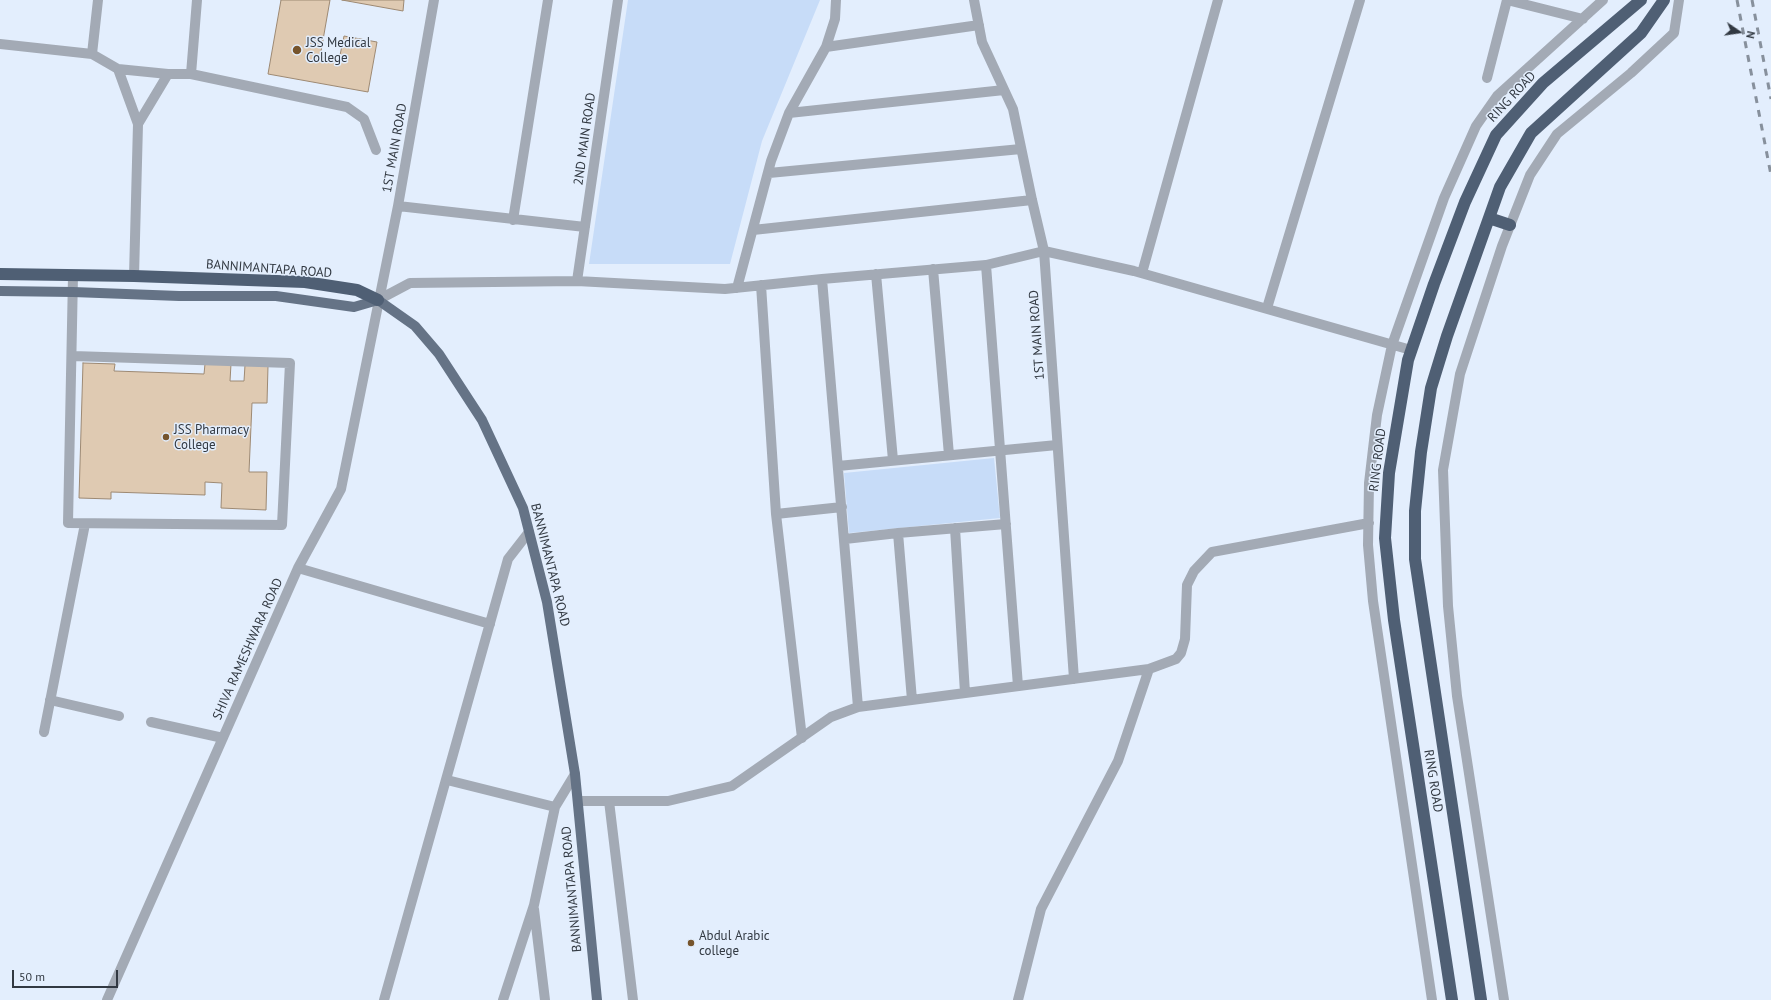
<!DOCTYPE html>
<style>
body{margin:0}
#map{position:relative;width:1771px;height:1000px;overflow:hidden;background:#e3eefd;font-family:"PT Sans",sans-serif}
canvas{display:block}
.north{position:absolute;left:1719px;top:12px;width:40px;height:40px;-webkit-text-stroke:3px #e3eefd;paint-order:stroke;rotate:103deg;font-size:11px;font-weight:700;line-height:16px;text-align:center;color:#323942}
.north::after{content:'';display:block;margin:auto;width:14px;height:18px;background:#323942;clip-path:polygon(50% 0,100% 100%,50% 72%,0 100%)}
.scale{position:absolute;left:12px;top:970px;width:106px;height:18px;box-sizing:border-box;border:2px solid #323942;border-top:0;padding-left:5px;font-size:12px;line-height:14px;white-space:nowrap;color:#323942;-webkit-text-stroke:3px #e3eefd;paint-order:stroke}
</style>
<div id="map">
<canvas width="1771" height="1000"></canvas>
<div class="north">N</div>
<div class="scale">50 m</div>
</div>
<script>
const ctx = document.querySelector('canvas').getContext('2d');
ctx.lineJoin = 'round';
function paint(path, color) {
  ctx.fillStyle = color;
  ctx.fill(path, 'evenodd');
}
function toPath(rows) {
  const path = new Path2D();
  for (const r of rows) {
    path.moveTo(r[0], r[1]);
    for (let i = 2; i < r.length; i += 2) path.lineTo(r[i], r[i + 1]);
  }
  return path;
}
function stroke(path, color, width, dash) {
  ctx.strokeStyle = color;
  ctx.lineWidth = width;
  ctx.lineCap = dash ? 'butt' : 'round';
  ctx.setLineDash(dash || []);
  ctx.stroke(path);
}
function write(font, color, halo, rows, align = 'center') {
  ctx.font = font + ' "PT Sans",sans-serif';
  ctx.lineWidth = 3;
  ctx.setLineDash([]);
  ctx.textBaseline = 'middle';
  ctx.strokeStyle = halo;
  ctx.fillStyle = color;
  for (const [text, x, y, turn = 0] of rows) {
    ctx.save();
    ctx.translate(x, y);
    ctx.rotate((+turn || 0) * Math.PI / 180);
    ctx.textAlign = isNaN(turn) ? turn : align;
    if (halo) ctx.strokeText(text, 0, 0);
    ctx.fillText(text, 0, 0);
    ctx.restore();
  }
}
paint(toPath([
 [628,0,820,0,762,141,730,264,589,264],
 [994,458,1000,518,849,533,844,473]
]), '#c7dcf8');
const building = toPath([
 [281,0,330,0,320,57,339,60,344,36,377,42,368,92,268,74,281,0],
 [342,0,404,0,403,11,342,0],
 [83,363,115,364,114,371,204,374,205,364,231,364,230,381,244,381,245,365,268,366,267,403,252,403,249,472,267,472,266,510,221,508,222,483,205,482,205,495,111,492,111,499,79,498,83,363]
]);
paint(building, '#dfcab2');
stroke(building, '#9d8973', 1);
stroke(toPath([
 [98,0,92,54,118,69,168,74,138,124],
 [974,0,982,42,1013,109,1032,200,1044,251,1074,679],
 [1507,0,1583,19],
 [0,44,92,54],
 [826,47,979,25],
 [118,69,138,124,134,276],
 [168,74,191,74,197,0],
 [191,74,347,107,364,119,376,150],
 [1487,78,1507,0],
 [789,113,1004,90],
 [769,173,1021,149],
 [398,206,585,227],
 [513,220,548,0],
 [753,230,1032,200],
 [986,265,1018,686],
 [933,269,949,455],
 [1142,273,1218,0],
 [876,274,893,460],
 [822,279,858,707],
 [577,281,618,0],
 [761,285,776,514,802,738],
 [737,288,771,161,789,113,826,47,835,19,836,0],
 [378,300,410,283,577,281,725,289,822,279,986,265,1044,251,1134,271,1411,350],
 [1267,308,1360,0],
 [73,356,290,363,282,525,68,523,73,276],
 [838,466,1057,445],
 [776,514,842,507],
 [955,528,965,693],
 [898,533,912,700],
 [845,539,898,533,1006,524],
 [298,568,490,624],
 [50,700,119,716],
 [151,722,223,738],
 [44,732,85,524],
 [447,780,555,807],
 [578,801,668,801,732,786,831,717,858,707,1149,669,1176,659,1181,653,1185,639,1187,585,1194,571,1212,552,1369,523],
 [609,801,633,1000],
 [534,909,545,1000],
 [107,1000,298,568,341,489,398,206,434,0],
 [384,1000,508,559,529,532],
 [503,1000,534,905,555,807,575,774],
 [1018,1000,1041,909,1118,761,1149,669],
 [1432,1000,1373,601,1368,545,1369,483,1377,415,1392,345,1444,198,1476,126,1497,96,1603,0],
 [1504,1000,1457,696,1448,606,1443,470,1460,374,1502,246,1530,175,1557,134,1631,73,1674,33,1679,0]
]), '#a3aab5', 10);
stroke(toPath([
 [0,291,73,292,179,296,276,296,354,307,378,300,415,326,439,354,482,420,523,508,547,602,575,774,597,1000]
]), '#657386', 10);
stroke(toPath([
 [1489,218,1510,225],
 [0,274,134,276,305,282,357,290,378,300],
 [1452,1000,1394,620,1385,538,1389,473,1408,360,1434,284,1465,202,1496,135,1543,83,1641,0],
 [1481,1000,1415,559,1415,511,1421,452,1431,388,1447,336,1500,187,1531,133,1641,33,1664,0]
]), '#4f5f74', 12);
stroke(toPath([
 [1737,0,1771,175],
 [1752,0,1771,99]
]), '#87909c', 3, [7, 7]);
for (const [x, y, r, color] of [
 [297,50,5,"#76542c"],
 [166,437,4,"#76542c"],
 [691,943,4,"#76542c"]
]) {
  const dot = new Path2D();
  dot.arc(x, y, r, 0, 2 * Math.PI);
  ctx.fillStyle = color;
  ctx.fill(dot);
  stroke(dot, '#e3eefd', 1.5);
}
write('13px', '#323942', '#e3eefd', [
 ["JSS Medical",306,43],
 ["College",306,58],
 ["JSS Pharmacy",174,430],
 ["College",174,445],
 ["Abdul Arabic",699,936],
 ["college",699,951]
], 'left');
write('13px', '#323942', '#e3eefd', [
 ["RING ROAD",1512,97,-47],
 ["2ND MAIN ROAD",585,139,-82],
 ["1ST MAIN ROAD",395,148,-80],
 ["BANNIMANTAPA ROAD",269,269,4],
 ["1ST MAIN ROAD",1037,335,-94],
 ["RING ROAD",1378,460,-83],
 ["BANNIMANTAPA ROAD",550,565,76],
 ["SHIVA RAMESHWARA ROAD",248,649,-66],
 ["RING ROAD",1433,781,81],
 ["BANNIMANTAPA ROAD",572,889,-95]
]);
</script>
